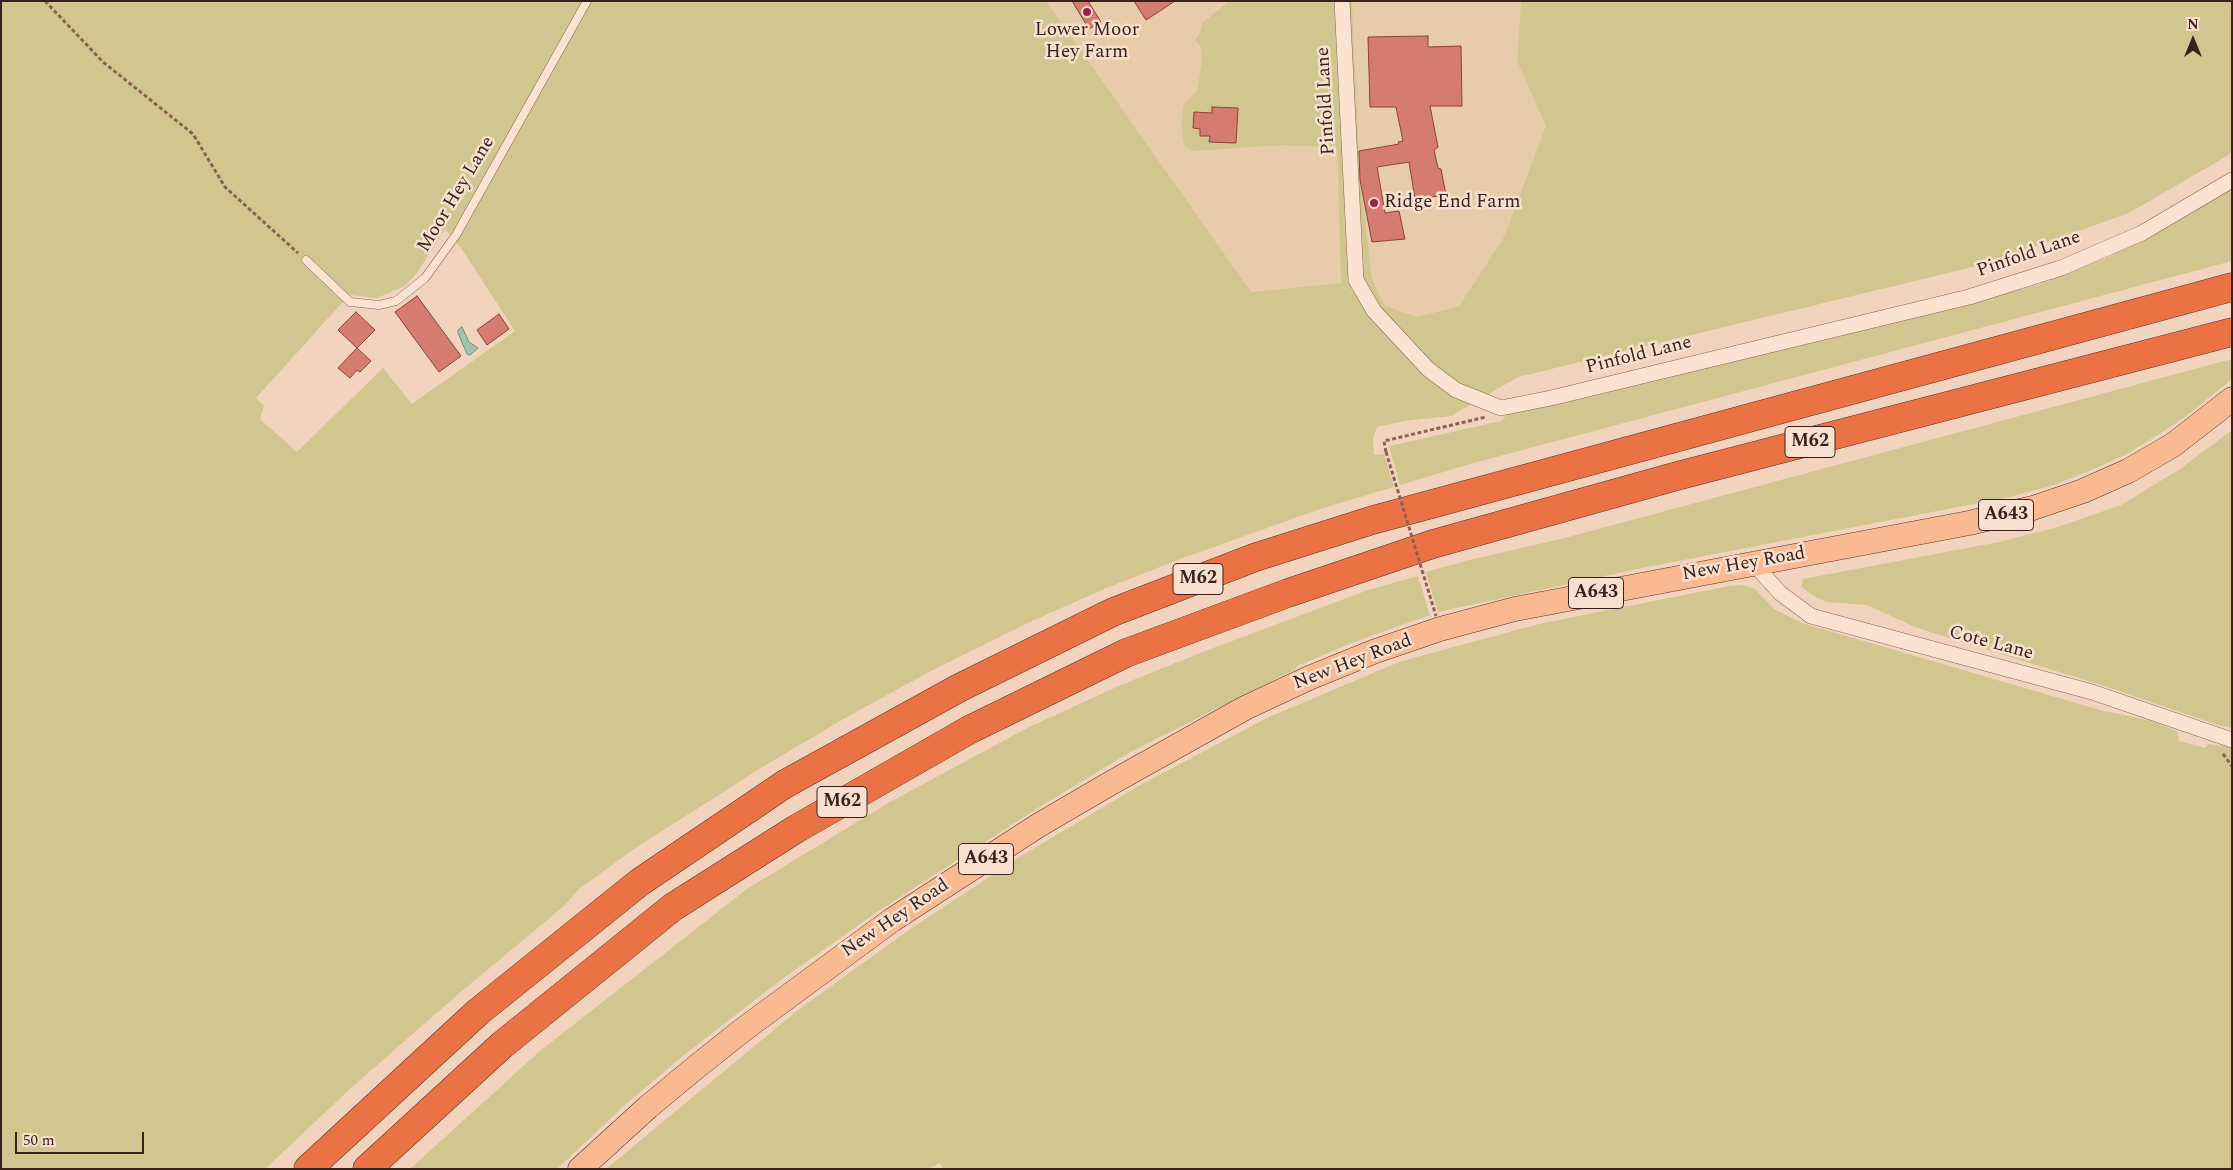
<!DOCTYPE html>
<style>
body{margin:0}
#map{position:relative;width:2233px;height:1170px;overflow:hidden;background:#f2d3bd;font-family:Spectral,serif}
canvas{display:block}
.frame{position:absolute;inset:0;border:2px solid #39211b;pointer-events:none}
.north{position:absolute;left:2168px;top:15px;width:50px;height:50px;-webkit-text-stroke:4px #f9e0ce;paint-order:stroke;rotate:0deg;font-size:14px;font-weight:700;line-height:20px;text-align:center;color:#39211b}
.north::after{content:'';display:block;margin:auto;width:18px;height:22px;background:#39211b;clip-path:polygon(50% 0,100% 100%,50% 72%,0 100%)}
.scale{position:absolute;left:15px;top:1132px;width:129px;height:22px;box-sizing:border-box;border:2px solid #39211b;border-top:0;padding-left:6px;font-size:15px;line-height:18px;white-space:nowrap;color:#39211b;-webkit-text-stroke:4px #f9e0ce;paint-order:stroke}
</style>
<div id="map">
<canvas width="2233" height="1170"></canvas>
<div class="frame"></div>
<div class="north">N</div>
<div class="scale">50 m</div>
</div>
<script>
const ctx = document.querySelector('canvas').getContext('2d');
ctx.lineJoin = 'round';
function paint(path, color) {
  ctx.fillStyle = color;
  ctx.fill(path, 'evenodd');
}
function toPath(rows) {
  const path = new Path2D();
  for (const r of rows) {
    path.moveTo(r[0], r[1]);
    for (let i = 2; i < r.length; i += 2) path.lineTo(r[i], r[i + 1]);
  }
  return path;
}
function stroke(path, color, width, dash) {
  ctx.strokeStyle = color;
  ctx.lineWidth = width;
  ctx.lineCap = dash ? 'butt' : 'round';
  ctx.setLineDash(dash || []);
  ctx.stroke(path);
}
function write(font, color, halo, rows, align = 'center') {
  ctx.font = font + ' Spectral,serif';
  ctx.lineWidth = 5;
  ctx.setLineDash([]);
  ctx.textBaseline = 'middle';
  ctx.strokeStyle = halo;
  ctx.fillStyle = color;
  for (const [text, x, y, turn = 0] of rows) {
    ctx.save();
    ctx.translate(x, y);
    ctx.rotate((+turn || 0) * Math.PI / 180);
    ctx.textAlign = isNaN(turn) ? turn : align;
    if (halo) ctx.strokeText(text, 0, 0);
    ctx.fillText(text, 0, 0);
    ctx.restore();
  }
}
paint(toPath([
 [1046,1,1229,1,1202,23,1200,32,1195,40,1200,46,1202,60,1197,91,1184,104,1282,145,1337,148,1342,283,1250,292],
 [1352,1,1521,1,1517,61,1547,126,1504,237,1459,306,1417,317,1384,305,1372,278,1360,176]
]), '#e8ccaa');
paint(toPath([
 [1,1,1046,1,1251,292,1341,283,1337,148,1282,145,1193,151,1184,145,1181,123,1184,104,1197,91,1202,60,1200,46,1195,40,1200,32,1202,23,1229,1,1352,1,1360,176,1372,278,1384,305,1417,317,1459,306,1504,237,1546,126,1517,61,1521,1,2232,1,2232,153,2129,213,1989,263,1518,377,1451,416,1404,421,1377,427,1373,438,1374,455,1384,454,1394,487,1323,508,1183,558,1109,587,1032,621,931,671,847,717,764,766,634,849,579,889,564,906,456,996,351,1088,265,1169,1,1169],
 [445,229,461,248,515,331,412,404,383,368,297,452,260,419,264,406,256,398,349,295,377,298,405,286,417,273],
 [2232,188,2232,261,1470,464,1400,485,1389,446,1501,421,1509,412,1609,392,1945,310,2041,284,2109,257,2162,229],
 [2232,359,2232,379,2185,417,2153,438,2125,455,2089,471,2054,485,2010,497,1637,569,1438,612,1426,572,1469,560,1561,539],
 [2232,430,2232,728,2221,726,2098,684,1917,628,1867,605,1826,602,1810,594,1801,586,1803,579,1994,543,2058,527,2121,505,2180,469],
 [1418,576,1430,615,1354,642,1297,666,1296,669,1134,750,1041,806,877,912,778,982,684,1055,626,1104,557,1169,410,1169,540,1051,747,889,890,802,1029,727,1121,685,1200,653,1368,590],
 [1743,585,1755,589,1774,609,1802,623,2100,710,2152,721,2177,731,2179,741,2205,748,2208,744,2232,747,2232,1169,943,1169,940,1163,928,1169,606,1169,798,1010,909,930,1021,856,1142,784,1267,718,1399,662,1450,648,1539,624,1729,586]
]), '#d1c690');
const water = toPath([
 [462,327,469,342,478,348,470,355,467,354,458,333,458,330,462,327]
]);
paint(water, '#a1c3af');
stroke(water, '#68917b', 1);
const building = toPath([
 [1072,1,1088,1,1101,22,1089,29,1072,1],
 [1134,1,1175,1,1146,20,1134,1],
 [1428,36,1428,47,1461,46,1462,106,1430,106,1438,147,1434,150,1438,168,1441,169,1446,195,1415,199,1409,162,1377,167,1385,213,1399,211,1405,239,1372,242,1360,180,1359,151,1399,144,1398,142,1403,141,1396,107,1370,107,1368,37,1428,36],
 [1212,107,1238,108,1236,143,1209,142,1210,136,1200,136,1200,129,1193,128,1194,112,1212,113,1212,107],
 [417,296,461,356,439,372,395,312,417,296],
 [356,312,375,330,357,348,338,330,356,312],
 [499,314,509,329,487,345,477,330,499,314],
 [357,348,371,361,360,372,357,370,350,378,338,368,357,348]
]);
paint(building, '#d47c6f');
stroke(building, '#8d4138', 1);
const lane = toPath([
 [306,260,350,302,379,305,396,301,425,278,456,235,587,1]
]);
const street = toPath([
 [1342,1,1356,280,1374,311,1428,369,1456,390,1501,408,1551,398,1969,297,2061,268,2142,233,2232,180],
 [1754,564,1780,593,1811,616,2092,692,2232,740]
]);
const primary = toPath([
 [580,1169,648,1107,695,1068,744,1029,892,920,1039,825,1111,783,1245,708,1309,678,1373,652,1440,629,1515,609,1969,523,2033,508,2083,491,2128,471,2173,445,2232,399]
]);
const highway = toPath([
 [308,1169,478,1012,640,882,785,784,959,688,1113,612,1256,557,1373,520,2232,287],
 [367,1169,502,1045,673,907,796,829,969,730,1126,653,1288,593,1433,544,1677,476,2232,332]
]);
stroke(lane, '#8c6255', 9);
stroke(street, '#8c6255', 16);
stroke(primary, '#59322a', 25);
stroke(highway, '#59322a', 29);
stroke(toPath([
 [45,1,103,62,193,134,225,187,298,253],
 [1386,452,1384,441,1486,417],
 [2223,754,2232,766]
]), '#8c6255', 3, [4, 2.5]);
stroke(lane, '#fce3d1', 8);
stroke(street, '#fce3d1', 15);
stroke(primary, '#faba91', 24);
stroke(highway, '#eb7244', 28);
stroke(toPath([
 [1386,452,1436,616]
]), '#8c6255', 3, [4, 2.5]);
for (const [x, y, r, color] of [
 [1087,12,5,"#a01f45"],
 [1374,203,5,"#a01f45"]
]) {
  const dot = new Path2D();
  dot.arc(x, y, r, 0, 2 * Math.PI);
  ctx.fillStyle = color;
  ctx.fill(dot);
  stroke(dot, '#f9e0ce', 2);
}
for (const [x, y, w] of [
 [1810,442,50],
 [2006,515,55],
 [1198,579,50],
 [1596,593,55],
 [842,802,50],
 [986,859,55]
]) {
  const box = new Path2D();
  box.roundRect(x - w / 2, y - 15.5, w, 31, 4);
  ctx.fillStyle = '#f9e0ce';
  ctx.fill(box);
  stroke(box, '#39211b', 1);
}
write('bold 18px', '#39211b', null, [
 ["M62",1810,442],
 ["A643",2006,515],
 ["M62",1198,579],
 ["A643",1596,593],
 ["M62",842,802],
 ["A643",986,859]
]);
write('19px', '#39211b', '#f9e0ce', [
 ["Lower Moor",1087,31],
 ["Hey Farm",1087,53],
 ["Ridge End Farm",1384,203,"left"]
]);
write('19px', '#39211b', '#f9e0ce', [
 ["Pinfold Lane",1327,101,-93],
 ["Moor Hey Lane",457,195,-59],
 ["Pinfold Lane",2029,255,-19],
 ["Pinfold Lane",1639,356,-14],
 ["New Hey Road",1744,565,-10],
 ["Cote Lane",1991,644,15],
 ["New Hey Road",1353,663,-21],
 ["New Hey Road",896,919,-34]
]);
</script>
